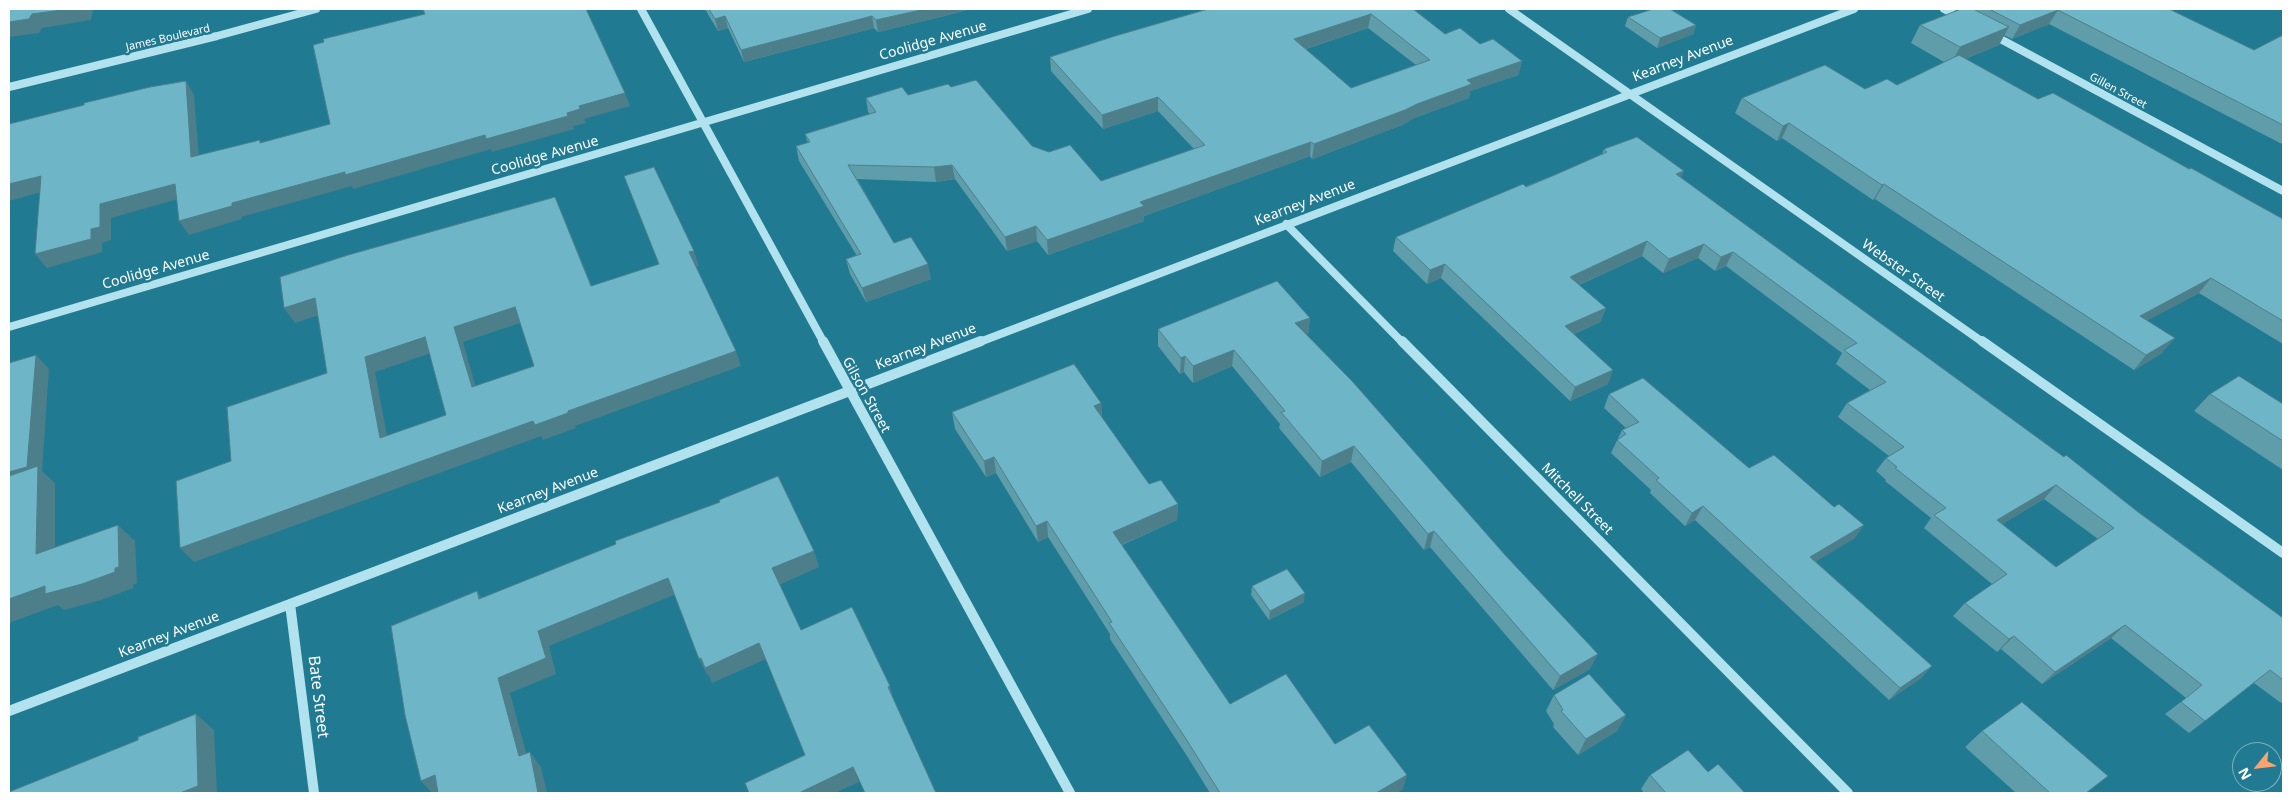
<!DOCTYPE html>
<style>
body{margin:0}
#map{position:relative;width:2292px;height:802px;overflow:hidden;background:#207b92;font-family:"Noto Sans",sans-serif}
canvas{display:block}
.frame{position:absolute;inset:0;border:10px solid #fff;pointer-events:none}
.north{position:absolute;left:2232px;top:742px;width:50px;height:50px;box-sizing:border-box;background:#207b92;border:1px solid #79b0be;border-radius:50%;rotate:241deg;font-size:14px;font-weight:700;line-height:20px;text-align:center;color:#fff}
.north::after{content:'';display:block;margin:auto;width:18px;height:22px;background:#fba272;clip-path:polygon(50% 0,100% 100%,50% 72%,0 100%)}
</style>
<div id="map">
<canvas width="2292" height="802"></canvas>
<div class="frame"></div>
<div class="north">N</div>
</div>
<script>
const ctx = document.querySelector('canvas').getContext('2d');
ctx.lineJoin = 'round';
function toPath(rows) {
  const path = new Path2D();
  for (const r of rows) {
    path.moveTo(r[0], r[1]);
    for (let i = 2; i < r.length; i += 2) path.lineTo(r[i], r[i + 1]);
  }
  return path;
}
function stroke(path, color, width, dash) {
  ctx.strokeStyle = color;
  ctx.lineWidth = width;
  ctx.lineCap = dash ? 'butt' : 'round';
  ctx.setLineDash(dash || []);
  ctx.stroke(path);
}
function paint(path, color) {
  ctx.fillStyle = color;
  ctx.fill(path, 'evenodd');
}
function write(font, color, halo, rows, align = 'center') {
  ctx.font = font + ' "Noto Sans",sans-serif';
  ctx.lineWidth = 5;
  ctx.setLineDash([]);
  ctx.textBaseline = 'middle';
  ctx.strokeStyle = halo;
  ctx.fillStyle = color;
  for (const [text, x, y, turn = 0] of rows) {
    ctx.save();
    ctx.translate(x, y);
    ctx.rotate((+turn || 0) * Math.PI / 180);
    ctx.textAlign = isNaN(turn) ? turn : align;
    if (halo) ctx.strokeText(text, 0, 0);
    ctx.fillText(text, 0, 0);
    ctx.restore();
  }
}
stroke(toPath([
 [641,9,824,343],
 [1509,9,1984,343],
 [1944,9,1961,18],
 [1993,35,2283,191],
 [9,87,217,36,316,9],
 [1286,224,1403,343],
 [9,327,1088,9],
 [977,343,1854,9]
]), '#b1e2ed', 8);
stroke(toPath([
 [823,341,1070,793],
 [1402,341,1848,793],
 [1982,341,2283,553],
 [290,604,314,793],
 [9,711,981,341]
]), '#b1e2ed', 10);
paint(toPath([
 [705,9,971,9,944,16,878,32,874,28,744,62,728,28,718,31],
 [1413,9,1445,34,1480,44,1522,61,1518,75,1470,91,1469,98,1414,118,1402,125,1312,159,1310,156,1144,216,1144,221,1048,255,1037,241,1007,251,955,179,936,182,857,179,894,243,931,279,866,302,850,274,846,259,857,256,799,161,796,146,808,143,805,134,870,114,868,112,866,98,908,95,951,87,1032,146,1101,181,1194,149,1158,111,1103,129,1051,71,1050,57,1115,36],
 [1368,28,1416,65,1351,88,1306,49],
 [1977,9,2169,9,2254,50,2283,35,2283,144,2280,143,2049,24,2012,39,2004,35,1999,45,1965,59,2038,99,2189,169,2283,219,2283,344,2199,293,2147,320,2162,353,2134,370,1875,199,1873,200,1782,138,1777,141,1735,113,1742,98,1865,89,1897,85,1944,62,1911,43,1920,25,1976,10],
 [1628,17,1696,25,1693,34,1657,48,1625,26],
 [1604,149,1681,178,2283,618,2283,701,2281,703,2254,683,2189,733,2165,714,2186,698,2111,638,2042,684,2001,649,1997,652,1953,616,1965,603,1992,584,1924,528,1931,518,1885,481,1886,480,1876,471,1886,458,1889,456,1838,417,1847,403,1870,390,1836,364,1842,353,1726,266,1715,271,1698,258,1663,273,1642,256,1579,285,1606,308,1600,322,1574,334,1608,384,1570,401,1441,278,1427,284,1393,251,1396,237,1557,174,1602,154],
 [2044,499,2098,539,2056,567,2002,524],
 [1310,318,1308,334,1306,335,1590,669,1553,690,1430,547,1424,550,1351,462,1320,477,1279,428,1280,424,1232,366,1193,383,1184,372,1180,374,1158,346,1158,329],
 [1609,394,1749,468,1855,538,1815,561,1932,666,1921,678,1889,700,1695,520,1685,526,1650,493,1651,490,1611,453,1622,430,1626,428,1604,408],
 [2210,394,2283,404,2283,470,2194,411],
 [1101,403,1102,418,1149,484,1178,504,1177,520,1122,545,1230,704,1335,744,1403,789,1396,793,1210,793,1187,756,1110,639,1110,634,1048,537,1038,542,996,473,986,477,955,429,952,412],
 [1252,586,1304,602,1269,620,1251,595],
 [1554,695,1626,715,1617,731,1578,755,1553,727,1554,724,1546,711],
 [1982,731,2086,793,2016,793,1965,747],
 [1708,772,1745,793,1644,793,1641,789,1650,775]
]), '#5f9dab');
paint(toPath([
 [69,9,93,9,91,20,42,28,39,33,9,37,9,22,32,14],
 [925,9,971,9,944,16,878,32,876,20],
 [2058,10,2049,24,2012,39,2020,25],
 [1371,14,1368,28,1293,53,1294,39],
 [725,16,728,28,718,31,715,19],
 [872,16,874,28,744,62,741,50],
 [1696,25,1693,34,1657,48,1660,38],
 [2009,27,1999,45,1950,65,1960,47],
 [1522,61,1518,75,1470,91,1469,98,1414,118,1402,125,1312,159,1314,144,1417,104,1467,80],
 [186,81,194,95,200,171,191,157],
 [625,93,630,106,584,119,586,123,573,126,574,129,492,152,491,149,353,189,352,186,241,217,242,219,189,235,179,221,232,203,345,172,485,135,567,113,579,106],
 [1158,97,1158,111,1103,129,1102,115],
 [1789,123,1782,138,1777,141,1783,126],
 [1311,142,1310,156,1144,216,1144,221,1048,255,1047,240,1140,202],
 [952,165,955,179,936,182,934,167],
 [1684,171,1678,185,1676,174],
 [41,176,52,189,9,201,9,184],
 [175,184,185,197,111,218,111,240,102,243,102,252,47,268,35,254,91,229,100,204],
 [1884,184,1875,199,1873,200,1882,185],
 [555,197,561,211,598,301,591,286],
 [1036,226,1037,241,1007,251,1005,237],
 [1647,241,1642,256,1565,291,1570,277],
 [1704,244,1698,258,1663,273,1669,259],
 [694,251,699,266,694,267,689,252],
 [1733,252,1726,266,1715,271,1721,257],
 [928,264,931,279,866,302,862,288],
 [1445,264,1441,278,1427,284,1430,270],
 [2211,278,2199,293,2128,331,2140,316],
 [315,298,325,313,295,323,284,308],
 [515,307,523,322,463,342,480,402,472,387,454,327],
 [1606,308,1600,322,1560,340,1565,326],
 [1310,318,1308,334,1293,340,1295,323],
 [425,337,434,352,375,372,390,452,380,438,365,357],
 [2175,338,2162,353,2134,370,2146,355],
 [1234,350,1232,366,1193,383,1193,366],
 [736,351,741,366,575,426,576,428,543,440,541,436,194,562,180,548,533,421],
 [36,355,49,369,42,471,55,483,55,571,36,554,9,491,9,472],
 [1185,356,1184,372,1180,374,1181,358],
 [1613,370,1608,384,1570,401,1575,387],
 [1101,403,1102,420,1094,406],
 [1354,446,1351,462,1320,477,1322,461],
 [994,457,996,473,986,477,984,461],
 [2056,485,2044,499,1986,534,1997,520],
 [1178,504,1177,520,1114,548,1113,532],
 [1703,506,1695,520,1685,526,1692,513],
 [1047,521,1048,537,1038,542,1036,526],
 [118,525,135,541,137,583,133,585,133,588,101,600,64,610,58,605,9,623,9,599,45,586],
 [1864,525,1855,538,1802,570,1810,557],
 [1434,531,1430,547,1424,550,1428,534],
 [814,551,819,567,779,585,772,568],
 [668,578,676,594,549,646,556,674,510,693,531,771,519,756,498,678,538,631],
 [477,591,488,607,479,599],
 [1305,593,1304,602,1269,620,1270,611],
 [2125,625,2111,638,2042,684,2055,672],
 [2014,636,2001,649,1997,652,2009,639],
 [759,643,766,659,712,683,708,674,707,675,699,659],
 [1598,654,1590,669,1553,690,1560,676],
 [1932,666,1921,678,1889,700,1900,688],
 [890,686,894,701,888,687],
 [196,714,214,730,217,793,180,793],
 [1626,715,1617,731,1578,755,1586,739],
 [530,752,541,767,547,793,538,793],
 [853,767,859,782,835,793,799,793],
 [435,775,439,793,432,793,421,781],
 [1407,775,1403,789,1396,793,1376,793]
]), '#4d7f8b');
const building = toPath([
 [9,9,69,9,32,14,29,19,9,22,9,9],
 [427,9,586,9,625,93,579,106,580,109,567,113,568,116,486,139,485,135,345,175,345,172,232,203,232,206,179,221,175,184,100,204,100,227,91,229,91,239,35,254,41,176,9,184,9,124,84,105,84,103,150,87,186,81,191,157,260,140,260,143,330,124,313,45,324,42,323,39,425,14,423,10,427,9],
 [709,9,925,9,876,20,872,16,741,50,725,16,715,19,709,9],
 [1208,9,1413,9,1445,34,1460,28,1480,44,1493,39,1522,61,1467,80,1472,84,1417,104,1405,110,1314,144,1311,142,1140,202,1144,206,1047,240,1036,226,1005,237,952,165,934,167,848,165,894,243,911,237,928,264,862,288,846,259,861,254,796,146,810,142,805,134,876,112,866,98,902,87,908,95,948,84,951,87,976,80,1032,146,1049,152,1070,145,1101,181,1205,145,1158,97,1102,115,1050,57,1115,36,1208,9],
 [1371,14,1430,60,1351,88,1294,39,1371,14],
 [1653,9,1670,9,1696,25,1660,38,1628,17,1653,9],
 [1961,9,1973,9,2009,27,1960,47,1920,25,1961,9],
 [1989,9,2169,9,2254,50,2283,35,2283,125,2058,10,2020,25,1989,9],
 [1959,55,2038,99,2053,93,2189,169,2191,168,2283,219,2283,321,2211,278,2140,316,2175,338,2146,355,1884,184,1882,185,1789,123,1783,126,1742,98,1825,65,1865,89,1887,79,1897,85,1959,55],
 [1637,137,1684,171,1676,174,2064,457,2066,455,2138,512,2283,618,2283,680,2270,670,2205,721,2181,702,2202,685,2125,625,2055,672,2014,636,2009,639,1965,603,2007,574,1934,515,1946,508,1895,468,1897,467,1886,458,1904,447,1847,403,1886,382,1844,350,1857,343,1733,252,1721,257,1704,244,1669,259,1647,241,1570,277,1606,308,1565,326,1613,370,1575,387,1445,264,1430,270,1396,237,1523,184,1526,187,1557,174,1607,152,1604,149,1637,137],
 [2056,485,2114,528,2056,567,1997,520,2056,485],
 [654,167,694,251,689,252,736,351,568,411,568,413,535,425,533,421,180,548,176,481,231,461,227,407,327,373,315,298,284,308,280,277,348,255,555,197,591,286,659,264,624,176,654,167],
 [515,307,534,366,472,387,454,327,515,307],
 [425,337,446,415,380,438,365,357,425,337],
 [1277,281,1310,318,1295,323,1352,381,1506,556,1598,654,1560,676,1434,531,1428,534,1354,446,1322,461,1281,412,1285,411,1234,350,1193,366,1185,356,1181,358,1158,329,1277,281],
 [36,355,27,467,9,472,9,363,36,355],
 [1074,364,1101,403,1094,406,1149,484,1161,480,1178,504,1113,532,1230,704,1286,674,1335,744,1369,725,1407,775,1376,793,1220,793,1188,742,1109,623,1112,622,1047,521,1036,526,994,457,984,461,952,412,1074,364],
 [2239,376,2283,404,2283,441,2210,394,2239,376],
 [1643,378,1749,468,1774,455,1834,507,1839,504,1864,525,1810,557,1932,666,1900,688,1703,506,1692,513,1656,480,1659,478,1617,440,1626,434,1622,430,1639,422,1609,394,1643,378],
 [38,466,36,554,118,525,119,567,115,568,115,572,82,584,45,594,45,586,9,599,9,476,38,466],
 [778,476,814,551,772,568,801,630,852,607,890,686,888,687,936,793,865,793,853,767,799,793,749,793,745,783,805,755,759,643,705,668,701,658,699,659,668,578,538,631,546,658,498,678,519,756,530,752,538,793,438,793,435,775,421,781,405,715,391,626,477,591,479,599,616,544,615,541,720,502,719,500,778,476],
 [1287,569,1305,593,1270,611,1252,586,1287,569],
 [1589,674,1626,715,1586,739,1561,711,1563,710,1554,695,1589,674],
 [2022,702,2108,776,2086,793,2050,793,1982,731,2022,702],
 [196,714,198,786,180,793,9,793,9,792,138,740,138,737,196,714],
 [1688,750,1708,772,1718,764,1745,793,1666,793,1650,775,1688,750]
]);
paint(building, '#6eb6c7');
stroke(building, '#4d7f8b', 1);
write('11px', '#fff', '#207b92', [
 ["James Boulevard",168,38,-13],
 ["Gillen Street",2118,91,28]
]);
write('14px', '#fff', '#207b92', [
 ["Coolidge Avenue",933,41,-16],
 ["Kearney Avenue",1683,59,-21],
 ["Coolidge Avenue",545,156,-16],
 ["Kearney Avenue",1305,203,-21],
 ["Coolidge Avenue",156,270,-16],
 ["Webster Street",1903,271,35],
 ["Kearney Avenue",926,347,-21],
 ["Gilson Street",866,395,61],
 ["Kearney Avenue",548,491,-21],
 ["Mitchell Street",1577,499,45],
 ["Kearney Avenue",169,635,-21]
]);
write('16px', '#fff', '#207b92', [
 ["Bate Street",318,697,83]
]);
</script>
